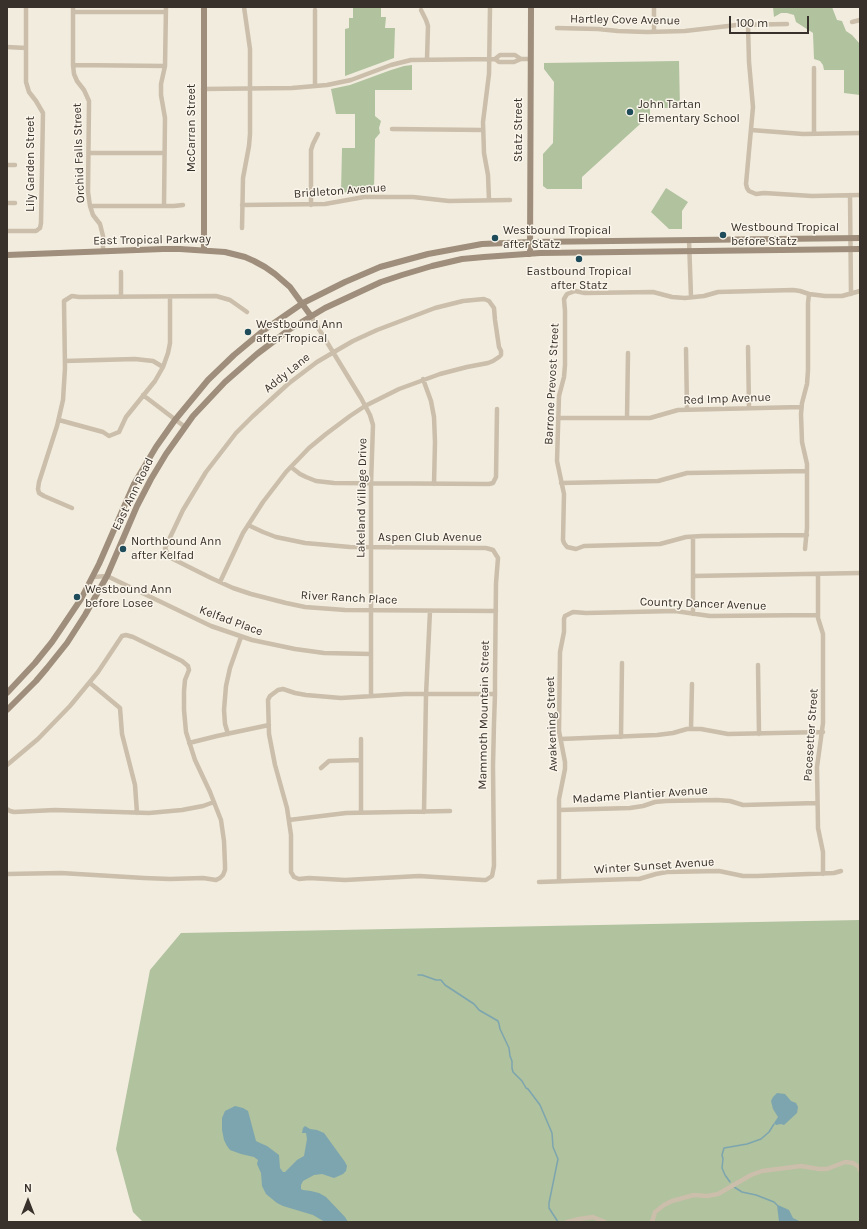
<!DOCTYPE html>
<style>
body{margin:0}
#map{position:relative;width:867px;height:1229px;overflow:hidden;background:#f2ecde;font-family:Karla,sans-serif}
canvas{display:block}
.frame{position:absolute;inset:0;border:8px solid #38302a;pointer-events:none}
.north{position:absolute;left:8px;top:1181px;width:40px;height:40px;-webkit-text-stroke:3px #faf5eb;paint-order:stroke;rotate:0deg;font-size:11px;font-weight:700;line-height:16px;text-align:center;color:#38302a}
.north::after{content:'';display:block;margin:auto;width:14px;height:18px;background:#38302a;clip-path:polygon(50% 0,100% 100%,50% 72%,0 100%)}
.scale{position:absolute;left:729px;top:16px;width:80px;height:18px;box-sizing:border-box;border:2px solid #38302a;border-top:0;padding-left:5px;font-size:12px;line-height:14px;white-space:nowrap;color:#38302a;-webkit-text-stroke:3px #faf5eb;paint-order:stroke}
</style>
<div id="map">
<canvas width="867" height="1229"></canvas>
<div class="frame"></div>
<div class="north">N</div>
<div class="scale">100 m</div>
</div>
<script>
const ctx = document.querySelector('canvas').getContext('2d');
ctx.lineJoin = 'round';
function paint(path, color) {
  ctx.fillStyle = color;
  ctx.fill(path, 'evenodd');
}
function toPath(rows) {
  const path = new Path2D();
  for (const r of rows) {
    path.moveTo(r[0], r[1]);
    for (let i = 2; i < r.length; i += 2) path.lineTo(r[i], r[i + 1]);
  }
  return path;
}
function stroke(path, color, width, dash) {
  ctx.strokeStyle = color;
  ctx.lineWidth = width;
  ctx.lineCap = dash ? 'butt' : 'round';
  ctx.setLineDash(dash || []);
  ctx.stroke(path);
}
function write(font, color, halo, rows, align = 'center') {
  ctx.font = font + ' Karla,sans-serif';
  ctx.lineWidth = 3;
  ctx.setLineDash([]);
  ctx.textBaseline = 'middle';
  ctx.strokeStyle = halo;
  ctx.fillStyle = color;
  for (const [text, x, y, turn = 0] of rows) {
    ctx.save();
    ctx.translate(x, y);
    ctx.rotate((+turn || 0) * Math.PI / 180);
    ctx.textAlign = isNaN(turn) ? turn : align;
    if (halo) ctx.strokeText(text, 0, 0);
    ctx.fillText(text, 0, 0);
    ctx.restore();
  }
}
paint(toPath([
 [353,7,381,7,381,17,386,17,385,28,395,28,394,58,345,76,345,29,349,28,349,18,353,18],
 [773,7,832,7,837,20,842,21,846,31,852,35,860,44,860,95,844,93,844,70,824,70,823,65,820,61,814,59,813,33,796,22,794,15,787,13,781,13,774,17],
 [679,61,680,108,650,108,650,115,582,177,582,189,547,189,543,186,543,154,553,143,554,82,544,69,544,63],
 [412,65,412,90,375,90,375,116,381,121,379,128,380,133,375,139,374,191,355,191,341,193,342,148,355,148,355,114,336,114,331,89,350,85,391,70,404,66],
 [666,188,688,202,682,211,682,229,669,229,651,212],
 [860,920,860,1222,143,1222,133,1212,116,1149,150,970,181,933]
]), '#b0c29e');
paint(toPath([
 [777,1093,785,1094,791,1101,796,1103,798,1107,797,1113,784,1125,781,1124,776,1125,774,1123,778,1117,773,1109,771,1101,773,1097],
 [235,1106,243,1108,248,1111,256,1141,260,1143,267,1146,279,1155,280,1168,283,1172,285,1172,297,1160,304,1156,307,1139,306,1133,302,1133,303,1128,305,1126,310,1129,317,1130,324,1133,345,1162,347,1166,346,1171,343,1174,334,1178,322,1174,314,1175,303,1181,301,1185,301,1189,303,1190,311,1191,319,1193,326,1197,345,1217,348,1222,325,1222,313,1215,283,1206,277,1203,266,1194,262,1186,261,1173,257,1164,258,1160,254,1157,241,1154,230,1150,227,1146,224,1140,222,1130,222,1118,225,1111],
 [777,1205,778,1205,789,1210,793,1218,801,1222,779,1222]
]), '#7da5af');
stroke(toPath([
 [418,975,422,975,436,980,441,980,445,985,474,1004,479,1010,498,1021,499,1024,500,1029,509,1048,510,1056,512,1061,512,1068,513,1072,522,1081,526,1088,528,1089,540,1105,552,1133,553,1147,558,1159,549,1203,549,1208,558,1222],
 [730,1182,725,1175,722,1168,723,1159,722,1155,724,1148,747,1144,761,1139,769,1132,774,1124],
 [734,1187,742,1192,756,1195,774,1202,777,1205]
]), '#7da5af', 1.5);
stroke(toPath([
 [73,7,73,65,74,74,77,81,84,90,89,101,88,192,90,206,93,215,100,224,103,236,103,251],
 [654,7,654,32],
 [421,10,426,20,428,26,427,59],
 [74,12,166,12],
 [852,22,860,20],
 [748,25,749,62,753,107,746,184,747,188,749,191,756,194,764,193,812,196,860,195],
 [557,28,598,29,618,31,647,32,685,31,737,25,787,24],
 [7,47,26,48],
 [495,59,499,62,514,62,521,59,531,59],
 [73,65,165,66],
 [814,68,814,134],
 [315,86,315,10],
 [203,89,292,88,327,85,351,80,391,65,411,60,495,59,500,55,515,55,521,59],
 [392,129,483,130],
 [751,130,803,134,860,133],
 [89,153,164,153],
 [7,165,15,165],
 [850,195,851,294],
 [489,200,488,175,484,153,483,122,489,74,490,7],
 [7,203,15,203],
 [242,205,325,204,364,197,413,197,449,201,510,200],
 [311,205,311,150,313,144,318,134],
 [90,206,174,206,183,205],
 [164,206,165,118,161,95,161,84,165,66,166,7],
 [242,228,243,178,249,146,250,134,250,49,244,7],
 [7,231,36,231,40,228,41,223,43,113,36,101,29,92,26,82,26,7],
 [689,240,691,297],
 [121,272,121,297],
 [311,316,361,398,370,415,373,425,371,484,371,696],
 [748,347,749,408],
 [686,349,687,410],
 [65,361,135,359,153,361,163,367],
 [423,379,431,401,434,417,435,442,434,484],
 [143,395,185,427],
 [558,418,650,418,678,410,801,407],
 [627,418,628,353],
 [59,420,103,432,109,436,119,432,126,417,155,381,163,367,168,353,170,343,170,297],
 [291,467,300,474,306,477,316,481,334,483,489,484,493,483,496,477,497,409],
 [561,483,658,481,687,473,807,471],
 [72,508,44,496,39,493,38,489,39,482,57,426,63,400,65,368,64,301,72,296,79,297,216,296,230,300,247,312],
 [248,525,263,532,276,537,305,543,350,547,486,548,493,550,498,558,496,583,495,677,495,694,494,723,493,766,494,866,492,876,486,880,483,880,419,876,345,880,309,878,299,879,294,877,291,872,291,835,287,808,275,765,269,734,268,700,270,696,278,690,283,689,295,693,306,695,341,698,405,694,495,694],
 [807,535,702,536,686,537,660,544,584,546,576,549,567,547,564,543,563,540,564,494,557,461,559,396,564,377,565,365,565,311,564,299,567,294,575,291,585,293,653,292,672,297,685,298,704,296,718,292,793,290,800,291,809,294,825,296,842,296,860,291],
 [805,549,807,528,807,464,802,442,801,414,802,403,807,384,808,370,808,303,809,294],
 [818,574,818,618,823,634,823,723,817,767,818,828,823,852,823,874],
 [693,576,860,573],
 [93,577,107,576,211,626,252,640,295,649,324,653,371,654],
 [220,582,243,533,263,502,286,472,309,448,326,434,350,416,365,406,399,389,440,374,467,367,488,363,493,361,499,357,501,355,501,351,499,347,495,320,494,308,489,301,484,299,463,301,435,308,377,330,353,341,334,352,317,362,288,384,253,416,236,433,206,472,183,510,165,548,168,555,171,558,211,578,233,588,251,594,286,603,305,607,345,610,496,611],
 [693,614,693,537],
 [758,665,759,734],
 [90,683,120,708,122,734,135,785,137,813],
 [691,729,692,684],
 [228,734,225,724,224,710,226,686,230,668,241,637],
 [621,737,622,663],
 [561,739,657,735,673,733,687,729,701,729,728,734,823,732],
 [189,743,217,736,269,725],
 [7,765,38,739,70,706,98,672,122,636,126,635,133,637,182,661,188,666,189,670,185,680,184,691,184,710,186,732,195,760,210,792,221,820,224,841,225,865,225,870,223,875,220,878,216,880,203,878,170,879,144,878,61,873,7,874],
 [321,768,329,761,361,760],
 [7,809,10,811,14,812,55,810,149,813,182,810,203,806,214,802],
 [559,810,630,808,643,806,655,802,666,801,717,800,730,801,743,805,817,803],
 [361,812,361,739],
 [424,812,426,695,430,611],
 [289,820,346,813,450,811],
 [559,881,559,799,565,769,565,762,559,731,560,652,564,632,564,619,565,616,573,612,586,613,675,611,710,616,818,615],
 [539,882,631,879,639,879,656,874,667,872,719,871,743,876,757,876,834,873,841,871],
 [567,1222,579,1219,593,1217,605,1222],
 [652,1222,655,1212,664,1205,672,1201,694,1195,707,1196,718,1194,751,1175,762,1171,801,1166,819,1169,827,1169,845,1162,853,1163,859,1167,860,1170]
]), '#cbbeaa', 4.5);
stroke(toPath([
 [204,7,204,250],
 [530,254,531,7],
 [7,255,163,249,180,249,225,252,245,257,254,261,265,267,275,274,290,287,311,316],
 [7,693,35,663,52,642,81,599,99,564,134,484,156,447,175,420,208,380,234,355,264,330,303,303,345,282,380,267,428,254,482,244,530,242,860,238],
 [7,710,36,681,47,668,67,643,85,615,107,576,137,506,151,479,166,454,193,416,225,382,257,354,290,329,325,308,381,282,402,275,432,266,462,259,484,257,540,253,860,249]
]), '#9e8e7b', 6);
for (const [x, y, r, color] of [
 [630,112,4,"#1f4c5a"],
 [723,235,4,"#1f4c5a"],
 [495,238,4,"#1f4c5a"],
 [579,259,4,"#1f4c5a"],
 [248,332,4,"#1f4c5a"],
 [123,549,4,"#1f4c5a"],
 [77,597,4,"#1f4c5a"]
]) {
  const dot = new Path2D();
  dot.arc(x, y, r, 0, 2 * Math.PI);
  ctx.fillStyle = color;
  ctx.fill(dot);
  stroke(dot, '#faf5eb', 1.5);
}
write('12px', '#38302a', '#faf5eb', [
 ["Hartley Cove Avenue",625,20,1],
 ["McCarran Street",192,128,-90],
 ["Statz Street",519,130,-90],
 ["Orchid Falls Street",79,153,-92],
 ["Lily Garden Street",31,164,-90],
 ["Bridleton Avenue",340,191,-4],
 ["East Tropical Parkway",152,240,-1],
 ["Addy Lane",287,373,-39],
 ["Barrone Prevost Street",552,384,-87],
 ["Red Imp Avenue",727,399,-2],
 ["East Ann Road",133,494,-64],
 ["Lakeland Village Drive",362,498,-89],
 ["Aspen Club Avenue",430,538],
 ["River Ranch Place",349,598,3],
 ["Country Dancer Avenue",703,604,2],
 ["Kelfad Place",231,621,20],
 ["Mammoth Mountain Street",484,715,-89],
 ["Awakening Street",552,724,-92],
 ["Pacesetter Street",811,735,-86],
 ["Madame Plantier Avenue",640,795,-4],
 ["Winter Sunset Avenue",654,866,-4]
]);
write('12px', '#38302a', '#faf5eb', [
 ["John Tartan",638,105],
 ["Elementary School",638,119],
 ["Westbound Tropical",731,228],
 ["before Statz",731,242],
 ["Westbound Tropical",503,231],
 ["after Statz",503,245],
 ["Eastbound Tropical",579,272,"center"],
 ["after Statz",579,286,"center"],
 ["Westbound Ann",256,325],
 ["after Tropical",256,339],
 ["Northbound Ann",131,542],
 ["after Kelfad",131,556],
 ["Westbound Ann",85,590],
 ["before Losee",85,604]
], 'left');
</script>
